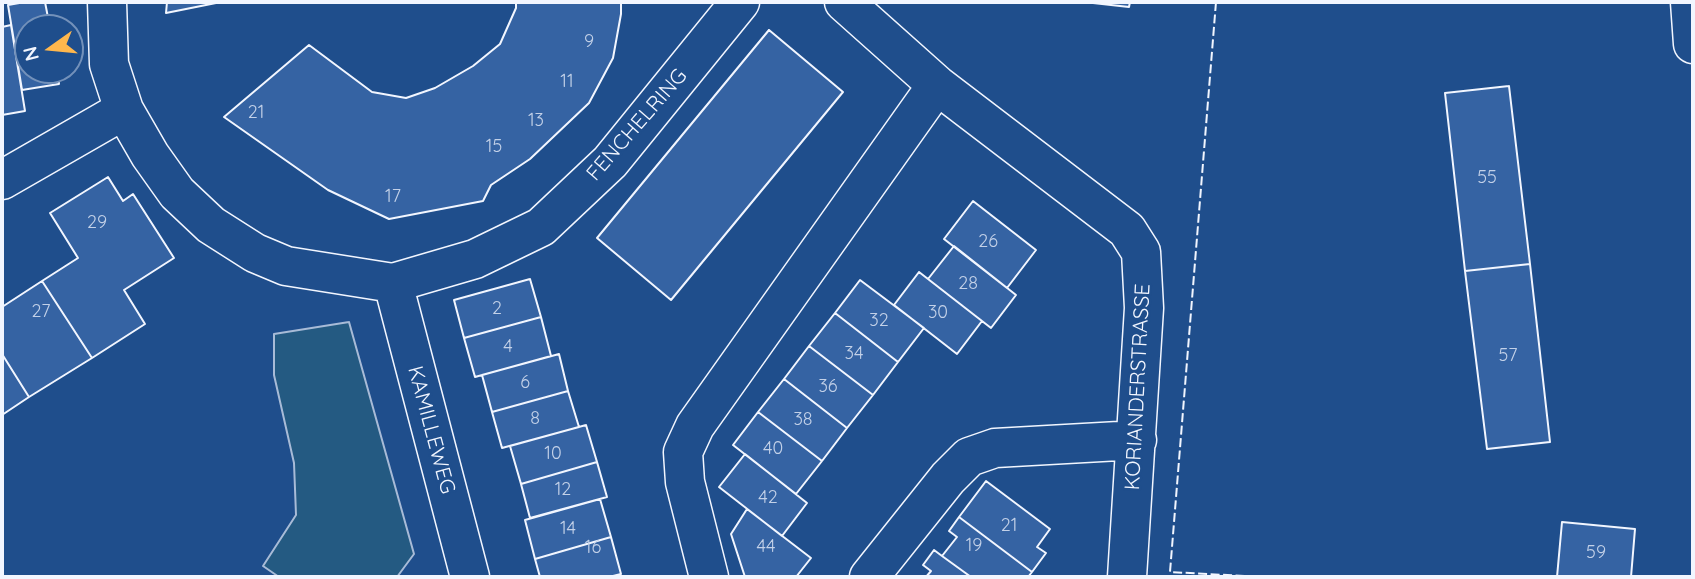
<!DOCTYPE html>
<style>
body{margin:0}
#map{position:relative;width:1695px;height:579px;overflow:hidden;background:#1f4e8c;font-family:Quicksand,sans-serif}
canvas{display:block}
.frame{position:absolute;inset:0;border:4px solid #f2f6ff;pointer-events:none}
.north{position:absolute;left:14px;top:14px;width:70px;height:70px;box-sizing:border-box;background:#1f4e8c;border:2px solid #7391ba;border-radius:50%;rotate:255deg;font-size:19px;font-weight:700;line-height:28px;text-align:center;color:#f2f6ff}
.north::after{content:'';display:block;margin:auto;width:24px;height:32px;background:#ffb74d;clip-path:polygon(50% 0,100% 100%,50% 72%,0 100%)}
</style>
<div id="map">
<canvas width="1695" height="579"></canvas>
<div class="frame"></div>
<div class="north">N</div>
</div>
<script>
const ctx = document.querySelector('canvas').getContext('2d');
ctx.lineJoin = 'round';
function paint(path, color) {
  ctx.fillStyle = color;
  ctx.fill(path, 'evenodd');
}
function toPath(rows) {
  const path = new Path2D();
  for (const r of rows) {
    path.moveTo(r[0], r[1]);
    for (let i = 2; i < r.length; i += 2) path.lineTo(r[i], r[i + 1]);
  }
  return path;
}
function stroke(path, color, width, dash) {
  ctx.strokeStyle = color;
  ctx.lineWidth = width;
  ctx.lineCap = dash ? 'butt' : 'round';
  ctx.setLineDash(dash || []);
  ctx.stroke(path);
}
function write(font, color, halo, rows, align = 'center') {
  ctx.font = font + ' Quicksand,sans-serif';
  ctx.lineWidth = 5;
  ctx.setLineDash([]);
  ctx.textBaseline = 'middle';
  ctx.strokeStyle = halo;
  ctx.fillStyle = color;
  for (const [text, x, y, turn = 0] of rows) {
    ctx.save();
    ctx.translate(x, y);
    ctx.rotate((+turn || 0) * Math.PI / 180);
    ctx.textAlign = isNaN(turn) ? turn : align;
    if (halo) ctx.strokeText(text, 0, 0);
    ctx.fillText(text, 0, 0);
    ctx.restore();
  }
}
const green = toPath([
 [349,322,414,554,397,577,279,577,263,566,296,515,294,463,274,375,274,334,349,322]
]);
paint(green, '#245a82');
stroke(green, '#a8bbd7', 2);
const building = toPath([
 [25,2,45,2,50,28,28,28,28,70,57,70,59,84,22,90,8,5,25,2],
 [167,2,221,2,166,13,167,2],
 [516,2,621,2,621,14,613,58,589,103,530,159,491,185,483,201,389,219,328,190,224,117,309,45,372,92,406,98,435,88,473,66,500,44,516,8,516,2],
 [1084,2,1130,2,1129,7,1084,2],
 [11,25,25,111,2,115,2,27,11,25],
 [769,30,843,92,671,300,597,238,769,30],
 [1509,86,1530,264,1465,271,1445,93,1509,86],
 [108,177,123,201,133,194,174,258,124,290,145,324,92,358,42,281,78,258,50,213,108,177],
 [973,201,1036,250,1007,288,944,239,973,201],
 [954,246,1016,295,991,328,928,279,954,246],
 [1530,264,1550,442,1487,449,1465,271,1530,264],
 [919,272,982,321,957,354,894,305,919,272],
 [530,279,541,317,464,338,454,300,530,279],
 [860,280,924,328,898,362,835,313,860,280],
 [42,281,92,358,29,397,2,354,2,307,42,281],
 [835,313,898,362,873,395,809,346,835,313],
 [541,317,551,356,475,377,464,338,541,317],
 [809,346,873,395,847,428,784,379,809,346],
 [2,354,29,397,2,415,2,354],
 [559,354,568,391,492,412,482,375,559,354],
 [784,379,847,428,822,461,758,412,784,379],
 [568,391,579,427,502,448,492,412,568,391],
 [758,412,822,461,796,494,733,445,758,412],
 [586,425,597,462,521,484,510,446,586,425],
 [745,454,807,503,782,536,719,487,745,454],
 [597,462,607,497,530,518,521,484,597,462],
 [986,481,1050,529,1037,547,1046,553,1032,572,959,517,986,481],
 [600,499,611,537,535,559,525,520,600,499],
 [747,509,811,558,796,577,745,577,731,534,747,509],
 [959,517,1032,572,1028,577,971,577,942,556,957,537,949,531,959,517],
 [1562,522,1635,529,1631,577,1557,577,1562,522],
 [611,537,621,574,609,577,540,577,535,559,611,537],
 [934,550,942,556,971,577,926,577,931,571,923,565,934,550]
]);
paint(building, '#3563a3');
stroke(building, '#f2f6ff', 2);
const minor = toPath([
 [107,2,109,64,124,110,150,155,177,193,211,225,255,253,286,266,393,283,475,259,541,227,610,162,740,2],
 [844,2,937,85,1127,230,1141,252,1144,308,1127,577],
 [1690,2,1693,44],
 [2,180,124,110],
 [393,283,470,577],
 [709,577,685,482,683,452,695,426,937,85],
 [869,577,948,478,969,457,995,448,1137,440]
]);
stroke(minor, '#f2f6ff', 41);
stroke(minor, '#1f4e8c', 38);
stroke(toPath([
 [1216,2,1170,572,1263,577]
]), '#f2f6ff', 2, [9, 3.5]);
write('18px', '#c3d1e8', null, [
 ["9",589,42],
 ["11",567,82],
 ["21",256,113],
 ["13",536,121],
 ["15",494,147],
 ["55",1487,178],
 ["17",393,197],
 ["29",97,223],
 ["26",988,242],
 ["28",968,284],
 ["2",497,309],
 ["27",41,312],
 ["30",938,313],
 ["32",879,321],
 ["4",508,347],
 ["34",854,354],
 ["57",1508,356],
 ["6",525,383],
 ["36",828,387],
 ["8",535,419],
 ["38",803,420],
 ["40",773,449],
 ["10",553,454],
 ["12",563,490],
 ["42",768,498],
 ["21",1009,526],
 ["14",568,529],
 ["19",974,546],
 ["44",766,547],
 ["16",593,548],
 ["59",1596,553]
]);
write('21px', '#f2f6ff', '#1f4e8c', [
 ["FENCHELRING",637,125,-49],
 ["KORIANDERSTRASSE",1138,387,-87],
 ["KAMILLEWEG",431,430,75]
]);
</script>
